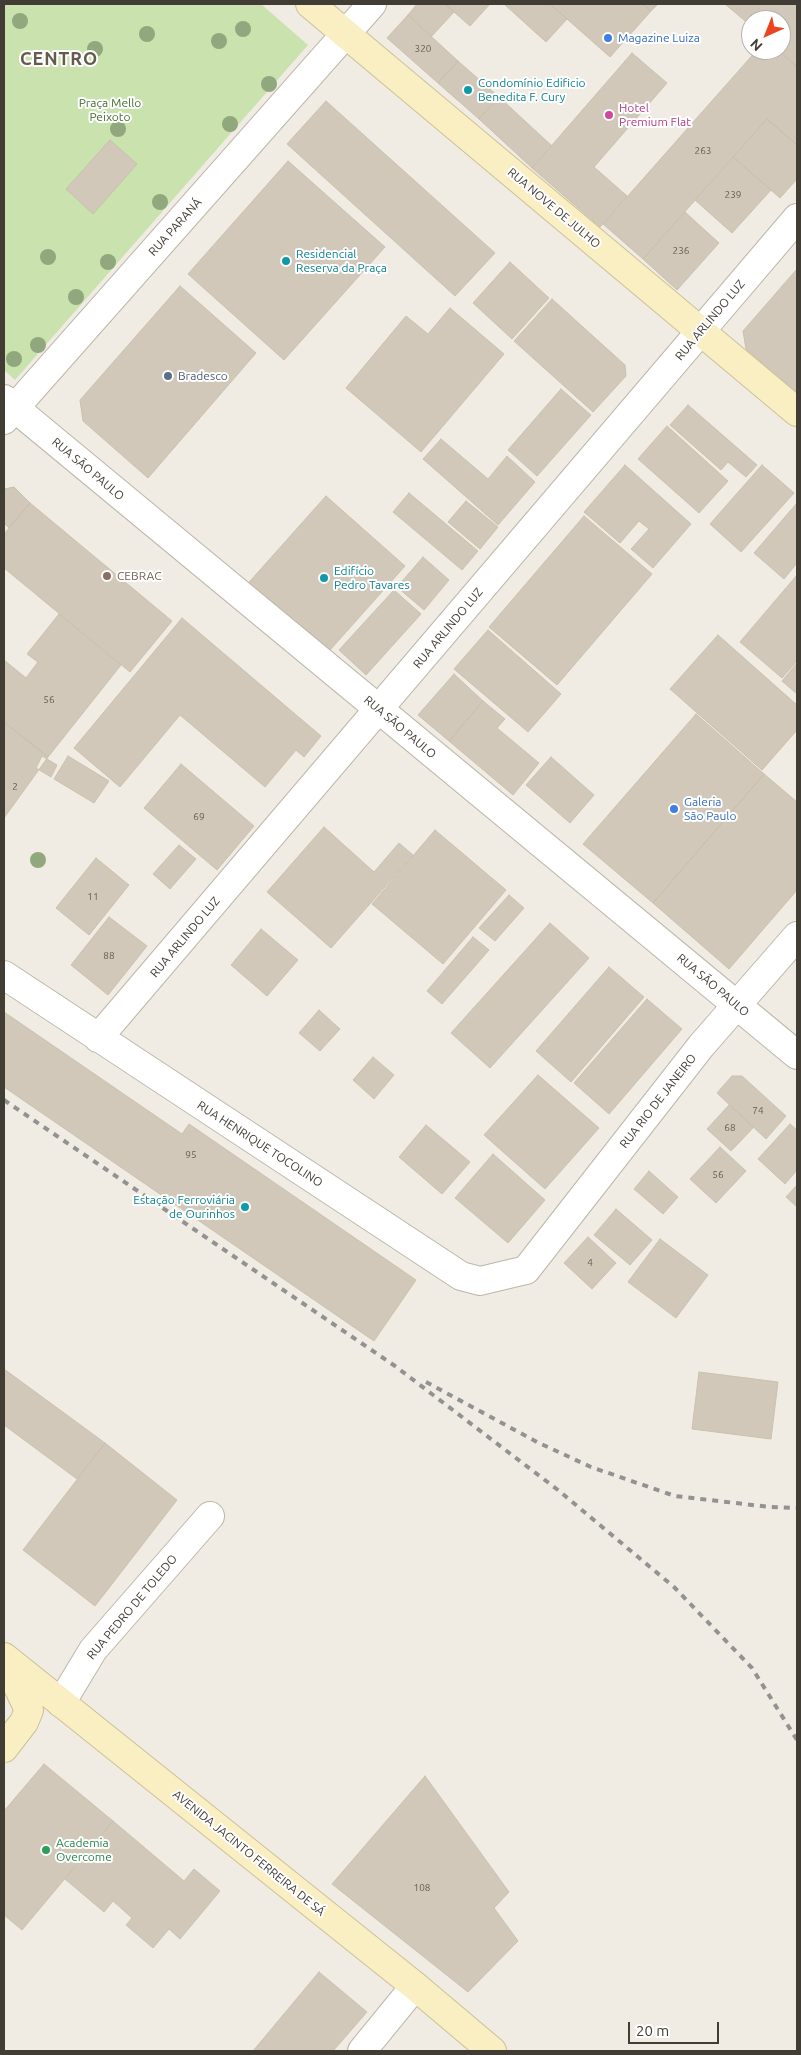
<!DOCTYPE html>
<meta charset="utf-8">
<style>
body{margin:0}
#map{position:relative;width:801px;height:2055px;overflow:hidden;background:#f0ece3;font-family:Ubuntu,sans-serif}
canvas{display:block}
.frame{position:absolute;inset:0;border:5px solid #413c34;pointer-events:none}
.north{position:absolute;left:741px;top:10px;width:50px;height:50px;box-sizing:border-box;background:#fff;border:1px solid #b3b1ae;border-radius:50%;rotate:224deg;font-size:14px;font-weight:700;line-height:20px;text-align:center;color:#413c34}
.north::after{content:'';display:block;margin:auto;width:18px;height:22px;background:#ea4520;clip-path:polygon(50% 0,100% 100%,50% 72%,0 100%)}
.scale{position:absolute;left:628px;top:2022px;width:91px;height:22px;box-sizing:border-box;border:2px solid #413c34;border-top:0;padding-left:6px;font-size:15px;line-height:18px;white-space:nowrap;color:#413c34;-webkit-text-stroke:4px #fff;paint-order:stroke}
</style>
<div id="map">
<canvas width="801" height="2055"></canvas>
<div class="frame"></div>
<div class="north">N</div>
<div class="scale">20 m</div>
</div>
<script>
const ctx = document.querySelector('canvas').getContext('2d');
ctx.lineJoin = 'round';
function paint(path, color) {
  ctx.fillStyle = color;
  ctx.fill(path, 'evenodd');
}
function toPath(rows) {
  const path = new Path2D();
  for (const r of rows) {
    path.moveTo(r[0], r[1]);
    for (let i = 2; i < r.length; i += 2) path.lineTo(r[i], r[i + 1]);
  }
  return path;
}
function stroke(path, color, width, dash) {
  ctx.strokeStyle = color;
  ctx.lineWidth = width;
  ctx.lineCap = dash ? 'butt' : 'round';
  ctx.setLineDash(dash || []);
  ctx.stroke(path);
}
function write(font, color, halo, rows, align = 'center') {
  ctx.font = font + ' Ubuntu,sans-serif';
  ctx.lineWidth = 4;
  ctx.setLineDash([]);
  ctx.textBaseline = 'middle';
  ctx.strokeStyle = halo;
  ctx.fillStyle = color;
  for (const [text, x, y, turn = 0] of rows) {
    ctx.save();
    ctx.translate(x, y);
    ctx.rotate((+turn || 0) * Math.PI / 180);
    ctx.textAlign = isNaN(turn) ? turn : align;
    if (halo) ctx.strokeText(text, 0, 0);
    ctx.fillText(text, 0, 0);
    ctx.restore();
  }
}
paint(toPath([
 [4,4,261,4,308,45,15,380,4,370]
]), '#c9e2ae');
const building = toPath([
 [417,4,445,4,454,12,431,37,408,15,417,4],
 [445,4,490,4,470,26,445,4],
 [504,4,550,4,567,19,546,42,504,4],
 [550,4,643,4,651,11,610,57,550,4],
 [643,4,658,4,651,11,643,4],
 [725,4,797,4,797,67,778,50,781,50,781,20,751,20,751,26,725,4],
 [408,15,458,61,438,83,387,38,408,15],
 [757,50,778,50,797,67,797,145,767,119,643,259,603,224,757,50],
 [632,53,667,83,594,167,627,196,600,227,532,168,632,53],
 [458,61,499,97,479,119,438,83,458,61],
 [499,97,552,146,532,168,479,119,499,97],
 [326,101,495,253,455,296,287,144,326,101],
 [767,119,797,145,797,179,780,198,733,157,767,119],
 [110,140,137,164,93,214,66,189,110,140],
 [733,157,771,190,732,233,695,200,733,157],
 [288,161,385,247,284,360,188,274,288,161],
 [685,212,719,243,677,290,643,259,685,212],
 [510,262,549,298,512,339,473,303,510,262],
 [797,269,797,393,746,349,743,331,797,269],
 [180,286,256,353,148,478,83,421,80,400,180,286],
 [552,299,625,365,626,376,593,412,514,341,552,299],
 [450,308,504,354,421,452,346,388,406,316,428,334,450,308],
 [561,389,591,415,537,476,508,450,561,389],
 [688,405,757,465,746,477,728,462,721,470,670,425,688,405],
 [667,426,728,481,699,513,638,459,667,426],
 [441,439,488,479,507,456,535,482,498,525,423,459,441,439],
 [625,465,691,524,653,568,631,549,649,529,639,521,620,543,584,512,625,465],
 [762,465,794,493,741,552,710,524,762,465],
 [14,487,30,503,9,528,4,523,4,489,14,487],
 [409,493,478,551,462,570,393,512,409,493],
 [326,496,405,566,322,659,243,589,326,496],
 [466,501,498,527,480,549,448,522,466,501],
 [30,503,172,621,130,672,4,568,4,534,30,503],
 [797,503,797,563,784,579,754,553,797,503],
 [584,516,652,574,557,685,489,627,584,516],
 [423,557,449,580,424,610,397,587,423,557],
 [797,575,797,661,782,678,740,642,797,575],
 [394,590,421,614,366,675,339,650,394,590],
 [59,614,121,665,48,757,4,722,4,660,26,678,38,662,27,654,59,614],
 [182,618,321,736,304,757,296,750,265,787,180,715,120,787,74,748,182,618],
 [488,630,561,694,528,732,454,669,488,630],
 [718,635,797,705,797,730,762,770,670,689,718,635],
 [797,663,797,694,782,681,797,663],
 [454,674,483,701,449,741,418,715,454,674],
 [483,701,505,719,497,728,539,763,513,795,449,741,483,701],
 [696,714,764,774,653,903,583,844,696,714],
 [4,722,48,757,4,818,4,722],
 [42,756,57,765,51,777,36,768,42,756],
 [68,756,109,781,94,803,54,779,68,756],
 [551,757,594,795,570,823,526,785,551,757],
 [181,764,254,826,217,870,144,808,181,764],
 [764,774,797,802,797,890,729,969,653,903,764,774],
 [324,827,374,872,399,843,413,855,331,948,267,892,324,827],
 [435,830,506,890,443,964,372,904,435,830],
 [179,845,196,859,170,889,153,874,179,845],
 [96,858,129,885,89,935,56,908,96,858],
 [509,895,524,908,495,941,479,928,509,895],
 [109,917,147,946,108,995,71,965,109,917],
 [550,923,589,958,490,1068,451,1033,550,923],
 [261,929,298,960,267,996,231,965,261,929],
 [473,937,489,950,442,1004,427,991,473,937],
 [609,967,644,997,571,1082,536,1051,609,967],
 [647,999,682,1029,609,1114,574,1083,647,999],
 [319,1010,340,1029,320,1051,299,1033,319,1010],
 [4,1012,182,1134,189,1124,416,1280,374,1341,4,1087,4,1012],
 [373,1057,394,1075,374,1099,353,1080,373,1057],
 [538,1075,599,1128,545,1189,484,1135,538,1075],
 [732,1076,742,1076,786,1116,766,1139,717,1093,732,1076],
 [729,1105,754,1127,731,1151,707,1129,729,1105],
 [790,1124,797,1130,797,1170,785,1184,758,1159,790,1124],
 [426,1125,470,1162,442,1194,399,1157,426,1125],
 [720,1147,746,1171,716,1203,690,1179,720,1147],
 [493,1154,545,1200,508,1243,455,1198,493,1154],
 [649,1171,678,1197,663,1214,634,1189,649,1171],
 [797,1185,797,1207,786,1197,797,1185],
 [616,1209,652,1240,630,1265,594,1235,616,1209],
 [588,1237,616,1263,592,1289,564,1263,588,1237],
 [660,1239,708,1275,676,1318,628,1282,660,1239],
 [4,1369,105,1443,77,1479,4,1425,4,1369],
 [699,1372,778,1382,771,1439,692,1429,699,1372],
 [105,1443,177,1500,95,1606,23,1550,105,1443],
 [44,1764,113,1821,22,1930,4,1915,4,1811,44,1764],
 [425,1776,509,1892,494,1908,518,1941,468,1992,332,1884,425,1776],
 [113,1821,184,1881,194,1869,220,1891,180,1939,169,1929,153,1948,126,1925,132,1918,113,1901,104,1912,65,1879,113,1821],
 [319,1972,367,2012,333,2051,253,2051,319,1972]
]);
paint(building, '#d1c8b9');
stroke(building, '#cbc0ad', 1);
const street = toPath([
 [4,399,797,1055],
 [4,420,372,4],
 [4,975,461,1276,480,1281,526,1270],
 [98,1038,797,218],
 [526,1270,701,1046,797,936],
 [61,1703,93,1650,210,1516],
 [362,2051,415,1986]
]);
const secondary = toPath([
 [310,4,797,412],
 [4,1657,415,1986,492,2051],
 [4,1748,24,1722,29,1710,7,1664]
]);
stroke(street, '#bdb7a9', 30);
stroke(secondary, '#cdc096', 30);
stroke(street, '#fff', 28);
stroke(secondary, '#faeec3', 28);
stroke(toPath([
 [4,1100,395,1366,558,1490,674,1587,752,1668,797,1740],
 [426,1382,537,1442,591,1467,675,1496,770,1507,797,1508]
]), '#929292', 4, [6, 6]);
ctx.fillStyle = '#91a77e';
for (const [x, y] of [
 [20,21],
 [243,29],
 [147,34],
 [219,41],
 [95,49],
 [269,84],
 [230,124],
 [118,129],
 [160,202],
 [48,257],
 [108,262],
 [76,297],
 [38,345],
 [14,359],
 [38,860]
]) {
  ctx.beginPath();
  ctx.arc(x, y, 8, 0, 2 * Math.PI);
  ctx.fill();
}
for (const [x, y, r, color] of [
 [608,38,5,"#3f7fe0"],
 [468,90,5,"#0f9aa8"],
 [609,115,5,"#d1479c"],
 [286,261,5,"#0f9aa8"],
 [168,376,5,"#5c6f8a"],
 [107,576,5,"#8d6e63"],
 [324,578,5,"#0f9aa8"],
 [674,809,5,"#3f7fe0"],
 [245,1207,5,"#0f9aa8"],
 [46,1850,5,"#2e9e5b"]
]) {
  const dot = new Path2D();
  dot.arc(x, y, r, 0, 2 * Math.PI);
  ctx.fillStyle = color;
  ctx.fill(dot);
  stroke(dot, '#fff', 2);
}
write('10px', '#655f55', null, [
 ["320",423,49],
 ["263",703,151],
 ["239",733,195],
 ["236",681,251],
 ["56",49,700],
 ["2",15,787],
 ["69",199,817],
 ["11",93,897],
 ["88",109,956],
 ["74",758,1111],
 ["68",730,1128],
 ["95",191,1155],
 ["56",718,1175],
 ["4",590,1263],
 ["108",422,1888]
]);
write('12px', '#366cbe', '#fff', [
 ["Magazine Luiza",618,38],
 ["Galeria",684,802],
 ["São Paulo",684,816]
], 'left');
write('12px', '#0d838f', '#fff', [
 ["Condomínio Edificio",478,83],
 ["Benedita F. Cury",478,97],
 ["Residencial",296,254],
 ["Reserva da Praça",296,268],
 ["Edifício",334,571],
 ["Pedro Tavares",334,585],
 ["Estação Ferroviária",235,1200,"right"],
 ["de Ourinhos",235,1214,"right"]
], 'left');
write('12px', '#436e2c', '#fff', [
 ["Praça Mello",110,103],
 ["Peixoto",110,117]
]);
write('12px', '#b23c85', '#fff', [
 ["Hotel",619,108],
 ["Premium Flat",619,122]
], 'left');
write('12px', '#413c34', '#fff', [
 ["RUA NOVE DE JULHO",554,208,40],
 ["RUA PARANÁ",175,227,-48],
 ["RUA ARLINDO LUZ",710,320,-50],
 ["RUA SÃO PAULO",88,469,40],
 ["RUA ARLINDO LUZ",448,628,-50],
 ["RUA SÃO PAULO",400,727,40],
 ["RUA ARLINDO LUZ",185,937,-50],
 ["RUA SÃO PAULO",713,985,40],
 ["RUA RIO DE JANEIRO",658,1101,-52],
 ["RUA HENRIQUE TOCOLINO",260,1144,33],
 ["RUA PEDRO DE TOLEDO",132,1607,-50],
 ["AVENIDA JACINTO FERREIRA DE SÁ",249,1853,39]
]);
write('12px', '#4e5e75', '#fff', [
 ["Bradesco",178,376]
], 'left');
write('12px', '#785e54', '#fff', [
 ["CEBRAC",117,576]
], 'left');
write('12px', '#27864d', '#fff', [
 ["Academia",56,1843],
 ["Overcome",56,1857]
], 'left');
ctx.letterSpacing = '1px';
write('bold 18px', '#635b4c', '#fff', [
 ["CENTRO",59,59]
]);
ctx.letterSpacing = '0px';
</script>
